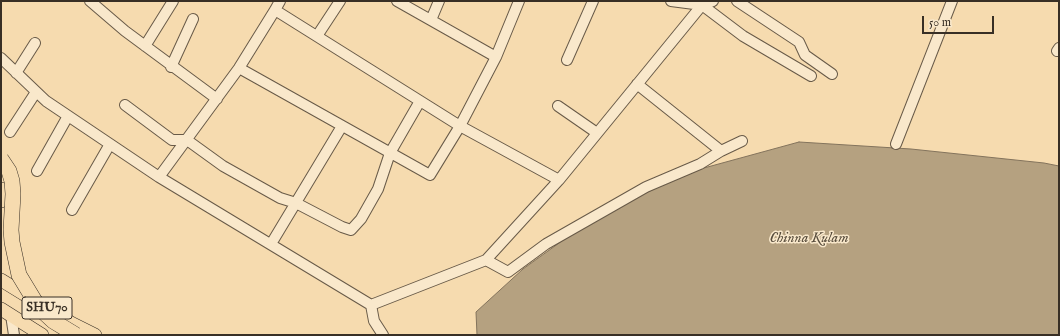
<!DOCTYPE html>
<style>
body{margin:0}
#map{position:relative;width:1060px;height:336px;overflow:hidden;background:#f6dbaf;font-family:"IM FELL English",serif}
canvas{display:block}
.frame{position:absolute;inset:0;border:2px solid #382f25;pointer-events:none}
.scale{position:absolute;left:922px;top:16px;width:72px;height:18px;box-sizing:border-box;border:2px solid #382f25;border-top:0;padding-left:5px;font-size:12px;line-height:14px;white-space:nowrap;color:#382f25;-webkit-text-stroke:3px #f9e8cb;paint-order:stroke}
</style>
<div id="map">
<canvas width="1060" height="336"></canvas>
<div class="frame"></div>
<div class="scale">50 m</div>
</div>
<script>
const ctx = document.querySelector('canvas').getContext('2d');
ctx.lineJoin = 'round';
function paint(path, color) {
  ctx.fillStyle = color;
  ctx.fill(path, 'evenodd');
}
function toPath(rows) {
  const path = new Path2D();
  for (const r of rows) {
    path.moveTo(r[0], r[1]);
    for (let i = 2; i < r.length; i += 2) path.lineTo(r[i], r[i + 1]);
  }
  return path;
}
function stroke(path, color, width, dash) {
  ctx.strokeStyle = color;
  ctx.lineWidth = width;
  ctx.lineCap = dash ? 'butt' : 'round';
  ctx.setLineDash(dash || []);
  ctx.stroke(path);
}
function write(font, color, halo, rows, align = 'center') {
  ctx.font = font + ' "IM FELL English",serif';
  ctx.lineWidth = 3;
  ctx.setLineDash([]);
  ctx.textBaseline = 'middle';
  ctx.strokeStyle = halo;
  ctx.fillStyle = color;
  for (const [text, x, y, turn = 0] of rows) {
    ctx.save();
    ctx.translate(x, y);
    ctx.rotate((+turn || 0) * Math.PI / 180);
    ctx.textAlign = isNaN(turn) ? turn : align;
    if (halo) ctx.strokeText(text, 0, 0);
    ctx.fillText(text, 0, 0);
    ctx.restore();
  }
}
const water = toPath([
 [799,142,911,149,1044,163,1059,166,1059,335,477,335,476,312,523,269,598,215,693,171,799,142]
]);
paint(water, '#b5a180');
stroke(water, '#83735c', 1);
const minor = toPath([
 [90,1,125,31,217,99],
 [397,1,496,57],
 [671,1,702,5,743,36,811,76],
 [737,1,799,42,805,55,832,74],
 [275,10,460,126,559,180],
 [431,20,439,1],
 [317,36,340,1],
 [145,46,173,1],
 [1057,51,1059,48],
 [1,58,46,101,159,177,371,305,486,260,559,180,702,5,713,1],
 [567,60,593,1],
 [171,67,193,19],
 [239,68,430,175,460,126,496,57,519,1],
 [16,73,35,43],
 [637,84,721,151],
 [125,105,172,140,187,140,223,166,280,198,296,203,342,227,351,230,361,219,378,189,390,153,420,101],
 [558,106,597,133],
 [10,132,36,92],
 [896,144,952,1],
 [37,171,68,116],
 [159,177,239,68,275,10,280,1],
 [72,210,110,144],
 [271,244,342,126],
 [486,260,508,272,546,244,646,187,700,164,721,151,742,141],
 [371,305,374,321,383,335],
 [11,315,14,335]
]);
const major = toPath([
 [1,280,71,323,95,335],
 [1,309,42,335]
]);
const highway = toPath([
 [1,190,1,200]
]);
stroke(minor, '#685a48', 12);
stroke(major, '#382f25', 14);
stroke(highway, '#382f25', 16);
stroke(minor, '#f9e8cb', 10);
stroke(major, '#f6dbaf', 13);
stroke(highway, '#f6dbaf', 15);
const highwayBridge = toPath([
 [1,159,9,171,12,181,13,194,11,230,12,242,19,275,39,308,53,321,76,335]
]);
stroke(highwayBridge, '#382f25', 16, []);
stroke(highwayBridge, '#f6dbaf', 15);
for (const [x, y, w] of [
 [47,308,50]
]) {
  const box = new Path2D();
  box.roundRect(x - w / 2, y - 11, w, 22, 3);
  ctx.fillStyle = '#f9e8cb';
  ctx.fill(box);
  stroke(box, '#382f25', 1);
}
write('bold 13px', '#382f25', null, [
 ["SHU70",47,308]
]);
write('italic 15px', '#574c3c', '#f9e8cb', [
 ["Chinna Kulam",809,239]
]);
</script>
